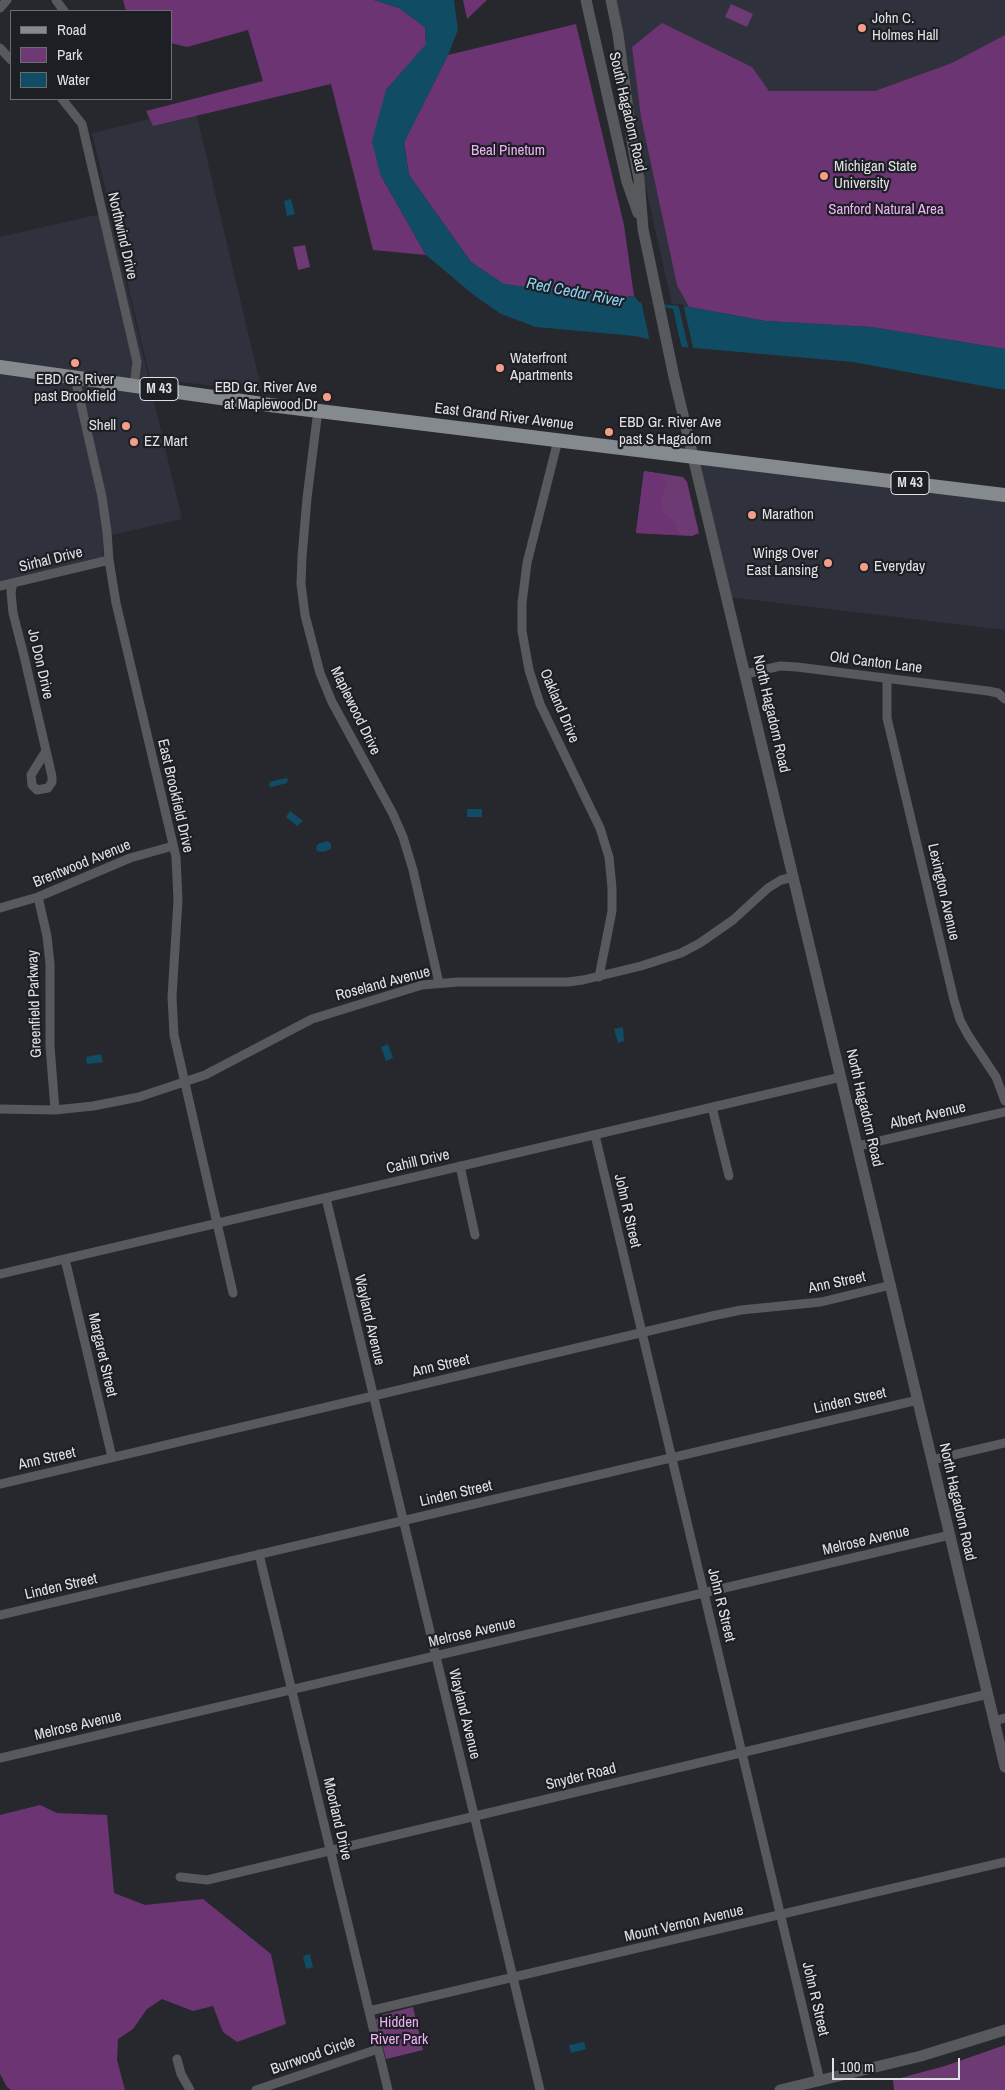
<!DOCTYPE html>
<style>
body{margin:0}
#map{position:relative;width:1005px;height:2090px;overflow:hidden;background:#27282e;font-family:"Archivo Narrow",sans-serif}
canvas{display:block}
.legend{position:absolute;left:10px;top:10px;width:162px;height:90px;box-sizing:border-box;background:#1d1f24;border:1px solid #6b6d71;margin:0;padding:6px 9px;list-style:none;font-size:15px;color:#e1e1e5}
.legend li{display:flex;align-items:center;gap:10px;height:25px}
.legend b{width:25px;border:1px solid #6b6d71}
.scale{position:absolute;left:832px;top:2058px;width:128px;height:22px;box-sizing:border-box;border:2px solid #e1e1e5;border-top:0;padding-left:6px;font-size:15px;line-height:18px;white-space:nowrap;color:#e1e1e5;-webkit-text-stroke:4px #1d1f24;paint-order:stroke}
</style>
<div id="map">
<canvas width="1005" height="2090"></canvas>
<ul class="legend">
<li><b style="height:6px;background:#858a8e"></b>Road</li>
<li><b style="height:14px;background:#6e3a74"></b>Park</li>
<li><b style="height:14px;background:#104d64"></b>Water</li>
</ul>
<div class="scale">100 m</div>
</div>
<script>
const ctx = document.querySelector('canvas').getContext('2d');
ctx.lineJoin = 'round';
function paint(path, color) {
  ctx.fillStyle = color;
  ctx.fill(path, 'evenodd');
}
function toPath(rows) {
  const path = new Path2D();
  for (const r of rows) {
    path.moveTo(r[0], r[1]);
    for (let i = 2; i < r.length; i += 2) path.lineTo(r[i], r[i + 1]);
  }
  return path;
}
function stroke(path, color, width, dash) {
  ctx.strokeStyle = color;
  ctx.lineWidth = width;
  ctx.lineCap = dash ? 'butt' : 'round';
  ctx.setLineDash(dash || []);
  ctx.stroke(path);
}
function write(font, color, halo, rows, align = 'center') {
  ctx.font = font + ' "Archivo Narrow",sans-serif';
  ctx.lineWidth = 4.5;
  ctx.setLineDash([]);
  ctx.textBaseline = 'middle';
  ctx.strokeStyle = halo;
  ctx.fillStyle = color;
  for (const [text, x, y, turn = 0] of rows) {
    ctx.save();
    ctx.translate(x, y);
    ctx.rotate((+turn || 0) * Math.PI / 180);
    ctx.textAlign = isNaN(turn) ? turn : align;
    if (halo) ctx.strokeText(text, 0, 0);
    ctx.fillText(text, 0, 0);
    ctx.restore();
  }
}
paint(toPath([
 [616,0,1005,0,1005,349,871,327,766,321,672,304,640,162],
 [195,108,262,392,150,378,92,133],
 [109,212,182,519,103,537,103,557,0,581,0,237],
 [694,458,1005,497,1005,630,728,597]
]), '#2f313c');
paint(toPath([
 [731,4,753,14,747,27,725,17],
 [305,245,310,267,298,270,293,247],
 [644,471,683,477,687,482,699,533,692,536,636,533],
 [413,2007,423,2050,386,2059,376,2020,381,2015],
 [1005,2045,1005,2090,894,2090,893,2080,945,2066]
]), '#6e3a74');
paint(toPath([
 [123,0,374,0,399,8,425,27,426,45,386,90,380,174,426,255,373,250,331,84,153,126,146,111,263,81,248,30,187,47,171,43,171,11,126,11],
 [463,0,487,0,467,19],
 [662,23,752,67,769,91,875,91,952,63,1005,35,1005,349,871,327,766,321,689,307,677,285,641,117,632,47],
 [576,24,624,225,634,296,611,299,503,284,471,262,409,175,404,142,448,55],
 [644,471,661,474,667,486,660,500,664,513,674,521,680,535,636,533],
 [40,1805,57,1813,107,1815,114,1893,145,1905,203,1899,271,1954,286,2024,237,2042,223,2032,213,2006,193,2011,162,1999,147,2009,133,2029,118,2039,117,2060,125,2090,11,2090,7,2087,0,2074,0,1815]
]), '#6c3472');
paint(toPath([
 [374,0,454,0,458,30,448,55,404,143,409,175,471,262,504,284,611,299,634,296,639,302,689,307,766,321,871,327,1005,349,1005,390,853,362,683,347,635,336,536,327,501,314,475,296,426,255,380,174,372,141,386,90,426,44,425,27,399,8],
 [291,199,295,214,287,216,284,201],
 [286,778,288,779,287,783,271,787,269,786,270,782],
 [467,809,482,809,482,817,467,817],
 [290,811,303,821,297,826,286,817],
 [327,841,331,843,331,849,323,852,317,851,316,847,318,844],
 [623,1027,624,1041,618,1043,614,1029],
 [388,1044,393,1058,386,1061,381,1047],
 [101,1054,103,1062,87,1064,86,1057],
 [310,1954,313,1967,306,1969,303,1956],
 [584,2042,586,2049,571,2053,569,2045]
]), '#104d64');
paint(toPath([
 [641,301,673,309,682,349,650,342],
 [678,304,683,304,694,351,689,350]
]), '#27282e');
stroke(toPath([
 [56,0,64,11],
 [0,8,7,0],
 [0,48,11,60],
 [62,99,82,124,137,362,134,386],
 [75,378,102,497,107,532,109,560,116,603,176,857,178,900,172,997,174,1035,233,1293],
 [318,410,307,498,302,557,301,584,305,615,320,673,332,702,393,814,403,837,413,870,439,983],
 [558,440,527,563,522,603,522,631,529,670,540,704,600,828,609,857,612,888,612,911,599,977],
 [13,583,11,592,13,613,24,656,51,772,52,777,52,782,48,788,37,790,32,785,31,775,46,751],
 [0,586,109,560],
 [746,674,780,666,797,667,988,691,998,693,1005,699],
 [887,678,887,718,954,1000,960,1020,968,1035,996,1077,1005,1101],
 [38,897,47,936,50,964,50,1046,55,1110],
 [0,908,38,897,130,858,173,846],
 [712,1107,729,1176],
 [0,1109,55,1110,93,1106,139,1097,205,1075,312,1019,422,985,458,982,568,982,583,980,641,966,681,953,700,943,733,920,768,888,781,880,794,877],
 [595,1135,820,2081],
 [858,1146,1005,1112],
 [460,1166,475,1235],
 [326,1198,540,2090],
 [65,1259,112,1457],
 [0,1274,841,1077],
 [932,1460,1005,1443],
 [0,1484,712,1316,741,1310,821,1302,891,1285],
 [259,1554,388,2090],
 [0,1615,918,1400],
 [994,1721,1005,1718],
 [0,1758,950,1535],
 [180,1877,207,1880,988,1694],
 [369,2011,1005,1862],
 [177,2059,181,2074,190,2090],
 [256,2090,378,2049]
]), '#57595c', 9);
stroke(toPath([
 [586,0,627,182,638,213],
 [611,0,618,34,633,147,639,179,643,229,674,377,1005,1767],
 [780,2090,921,2056,1005,2030]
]), '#57595c', 11);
stroke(toPath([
 [0,367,270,405,1005,495]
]), '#858a8e', 14);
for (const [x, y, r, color] of [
 [862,28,5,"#f49e89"],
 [824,176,5,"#f49e89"],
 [75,363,5,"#f49e89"],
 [500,368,5,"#f49e89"],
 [327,397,5,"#f49e89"],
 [126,426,5,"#f49e89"],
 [609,432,5,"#f49e89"],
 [134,442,5,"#f49e89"],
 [752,515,5,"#f49e89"],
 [828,563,5,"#f49e89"],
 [864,567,5,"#f49e89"]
]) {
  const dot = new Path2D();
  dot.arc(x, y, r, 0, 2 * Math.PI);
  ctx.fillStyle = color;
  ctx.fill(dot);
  stroke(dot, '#1d1f24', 2);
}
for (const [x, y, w] of [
 [159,389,38],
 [910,483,38]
]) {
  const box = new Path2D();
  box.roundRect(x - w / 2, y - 11.5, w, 23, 4);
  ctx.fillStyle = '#1d1f24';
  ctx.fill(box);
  stroke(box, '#e1e1e5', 1);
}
write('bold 14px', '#e1e1e5', null, [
 ["M 43",159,389],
 ["M 43",910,483]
]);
write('15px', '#e1e1e5', '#1d1f24', [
 ["John C.",872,19],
 ["Holmes Hall",872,36],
 ["Michigan State",834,167],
 ["University",834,184],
 ["Waterfront",510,359],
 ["Apartments",510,376],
 ["EBD Gr. River",75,380,"center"],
 ["past Brookfield",75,397,"center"],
 ["EBD Gr. River Ave",317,388,"right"],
 ["at Maplewood Dr",317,405,"right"],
 ["EBD Gr. River Ave",619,423],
 ["past S Hagadorn",619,440],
 ["Shell",116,426,"right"],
 ["EZ Mart",144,442],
 ["Marathon",762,515],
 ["Wings Over",818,554,"right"],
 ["East Lansing",818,571,"right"],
 ["Everyday",874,567]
], 'left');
write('15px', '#e1e1e5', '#1d1f24', [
 ["South Hagadorn Road",627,112,77],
 ["Northwind Drive",122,236,77],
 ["East Grand River Avenue",504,417,7],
 ["Sirhal Drive",51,560,-14],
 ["Old Canton Lane",876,663,7],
 ["Jo Don Drive",40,664,77],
 ["Oakland Drive",559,706,67],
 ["Maplewood Drive",355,711,64],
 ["North Hagadorn Road",771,714,77],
 ["East Brookfield Drive",175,796,77],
 ["Brentwood Avenue",82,864,-22],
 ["Lexington Avenue",943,892,77],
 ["Roseland Avenue",383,984,-15],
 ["Greenfield Parkway",35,1004,-92],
 ["North Hagadorn Road",864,1108,77],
 ["Albert Avenue",928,1116,-13],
 ["Cahill Drive",418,1162,-13],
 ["John R Street",627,1211,77],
 ["Ann Street",837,1283,-12],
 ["Wayland Avenue",369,1320,77],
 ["Margaret Street",102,1355,77],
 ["Ann Street",441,1366,-13],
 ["Linden Street",850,1401,-13],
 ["Ann Street",47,1459,-13],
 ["Linden Street",456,1494,-13],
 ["North Hagadorn Road",957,1502,77],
 ["Melrose Avenue",866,1541,-13],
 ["Linden Street",61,1587,-13],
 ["John R Street",721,1605,76],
 ["Melrose Avenue",472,1633,-13],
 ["Wayland Avenue",464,1714,76],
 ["Melrose Avenue",78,1726,-13],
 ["Snyder Road",581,1777,-14],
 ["Moorland Drive",337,1819,77],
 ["Mount Vernon Avenue",684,1924,-13],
 ["John R Street",815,1999,77],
 ["Burrwood Circle",313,2056,-19]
]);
write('15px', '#f1b1f7', '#1d1f24', [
 ["Beal Pinetum",508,151],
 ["Sanford Natural Area",886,210],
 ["Hidden",399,2023],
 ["River Park",399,2040]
]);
write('italic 16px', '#89d4f6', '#1d1f24', [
 ["Red Cedar River",575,293,11]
]);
</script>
